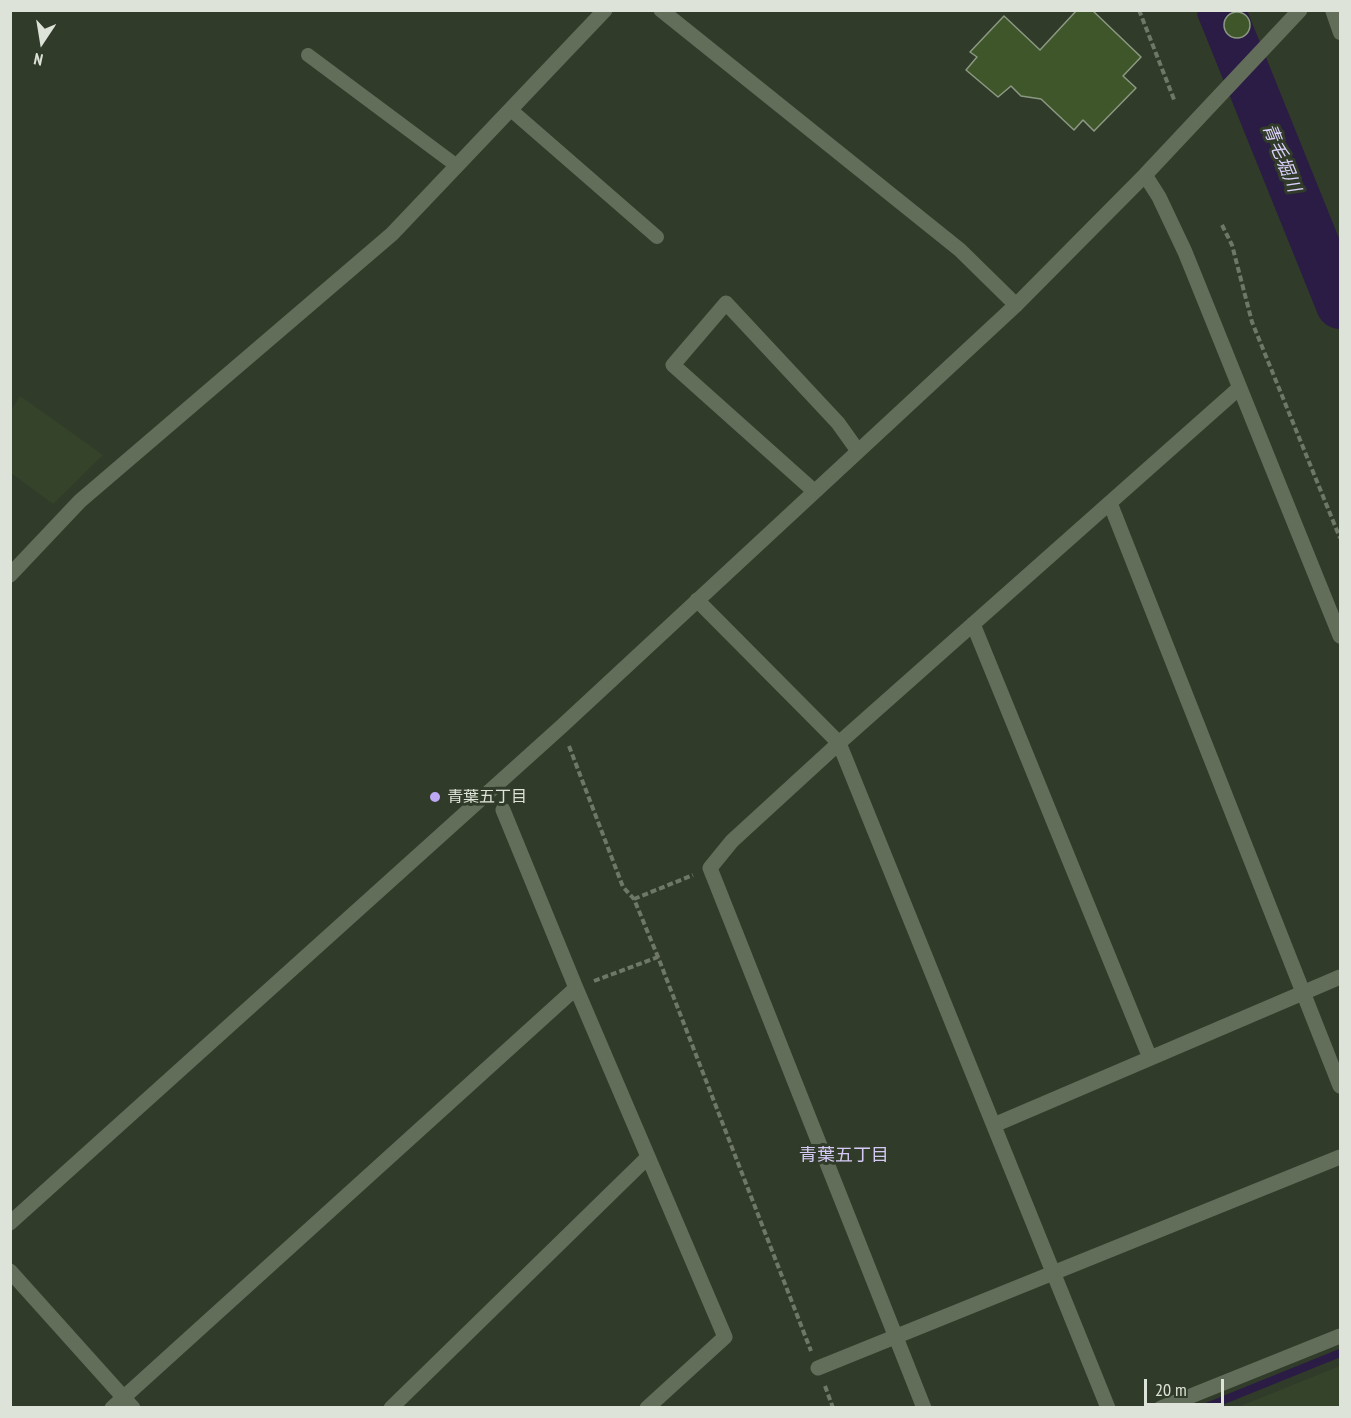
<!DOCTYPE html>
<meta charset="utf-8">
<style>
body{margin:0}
#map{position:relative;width:1351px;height:1418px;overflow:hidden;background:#313b29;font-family:"PT Sans Narrow",sans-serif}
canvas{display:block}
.frame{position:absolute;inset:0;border:12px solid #dde3d8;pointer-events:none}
.north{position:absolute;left:12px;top:12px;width:60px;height:60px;-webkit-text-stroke:4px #313b29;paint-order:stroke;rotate:192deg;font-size:16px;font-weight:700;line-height:24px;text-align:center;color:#dde3d8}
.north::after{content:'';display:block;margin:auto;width:21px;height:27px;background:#dde3d8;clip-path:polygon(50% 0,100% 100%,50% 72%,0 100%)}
.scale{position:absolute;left:1144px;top:1379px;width:80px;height:27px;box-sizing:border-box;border:3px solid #dde3d8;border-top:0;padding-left:8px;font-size:18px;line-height:21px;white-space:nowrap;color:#dde3d8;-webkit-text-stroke:4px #313b29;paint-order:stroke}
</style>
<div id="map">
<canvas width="1351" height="1418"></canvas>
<div class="frame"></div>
<div class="north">N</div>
<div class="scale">20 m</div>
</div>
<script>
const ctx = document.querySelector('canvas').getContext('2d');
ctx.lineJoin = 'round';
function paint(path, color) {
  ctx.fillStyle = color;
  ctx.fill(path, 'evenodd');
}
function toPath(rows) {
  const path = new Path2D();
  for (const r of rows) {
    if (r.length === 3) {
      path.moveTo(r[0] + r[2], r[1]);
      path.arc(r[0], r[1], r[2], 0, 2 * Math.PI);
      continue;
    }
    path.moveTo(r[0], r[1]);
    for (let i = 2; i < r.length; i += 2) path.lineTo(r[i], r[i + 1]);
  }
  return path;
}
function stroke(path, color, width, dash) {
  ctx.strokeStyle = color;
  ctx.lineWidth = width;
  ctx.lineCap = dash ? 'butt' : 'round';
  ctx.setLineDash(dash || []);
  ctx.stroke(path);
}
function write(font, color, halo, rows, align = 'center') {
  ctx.font = font + ' "PT Sans Narrow","Noto Sans JP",sans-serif';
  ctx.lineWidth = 6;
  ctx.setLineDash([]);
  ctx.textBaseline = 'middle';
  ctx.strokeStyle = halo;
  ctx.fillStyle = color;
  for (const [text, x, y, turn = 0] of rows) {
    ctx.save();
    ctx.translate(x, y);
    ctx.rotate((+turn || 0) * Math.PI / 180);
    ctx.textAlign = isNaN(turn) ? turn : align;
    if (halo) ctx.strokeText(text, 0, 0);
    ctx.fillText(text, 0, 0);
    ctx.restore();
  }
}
paint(toPath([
 [20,396,103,455,53,504,11,473,11,410],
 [1340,1366,1340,1407,1238,1407]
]), '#35432b');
stroke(toPath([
 [1204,1408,1340,1353]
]), '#2a1c44', 8);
stroke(toPath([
 [1221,10,1340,305]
]), '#2a1c44', 48);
const building = toPath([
 [1077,10,1092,10,1141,57,1123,76,1136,88,1094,131,1083,120,1074,130,1041,99,1021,96,1011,86,998,97,966,70,977,57,970,52,1004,16,1040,50,1077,10],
 [1237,25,13]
]);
paint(building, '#3e562a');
stroke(building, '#8c9983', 1.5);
stroke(toPath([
 [1139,10,1175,102],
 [1222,225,1232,245,1252,322,1340,538],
 [569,746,623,887,634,899,658,957,811,1351],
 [634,899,693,875],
 [594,981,658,957],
 [825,1386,833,1408]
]), '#6f7868', 4, [6, 3]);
stroke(toPath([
 [1332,10,1340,33],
 [308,55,457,166],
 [511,110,657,237]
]), '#636e5a', 14);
stroke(toPath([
 [661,10,960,250,1016,305],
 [814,491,673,365,726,303,838,423,858,451],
 [1110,503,1340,1086],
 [10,575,80,501,392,234,605,10],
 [697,600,839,743,1108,1408],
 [973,624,1150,1058],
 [503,810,576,988,725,1337,647,1408],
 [994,1125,1340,977],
 [10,1271,133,1408],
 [818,1368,1340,1157],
 [112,1408,576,988],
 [391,1408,648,1157],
 [924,1408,710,868,732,841,839,743,1238,389],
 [1161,1408,1340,1336]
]), '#636e5a', 15);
stroke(toPath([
 [1145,175,1159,197,1185,252,1340,636],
 [10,1223,562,726,1016,305,1145,175,1300,10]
]), '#636e5a', 15);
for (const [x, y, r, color] of [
 [435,797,6,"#bfa9f4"]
]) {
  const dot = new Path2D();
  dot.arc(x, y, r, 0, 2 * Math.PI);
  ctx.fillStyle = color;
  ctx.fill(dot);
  stroke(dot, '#313b29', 2);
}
write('16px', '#dde3d8', '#313b29', [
 ["青葉五丁目",447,797]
], 'left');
write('italic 18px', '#dcd0fd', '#313b29', [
 ["青毛堀川",1281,158,68]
]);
write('18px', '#d5caf5', '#313b29', [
 ["青葉五丁目",844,1156]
]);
</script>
